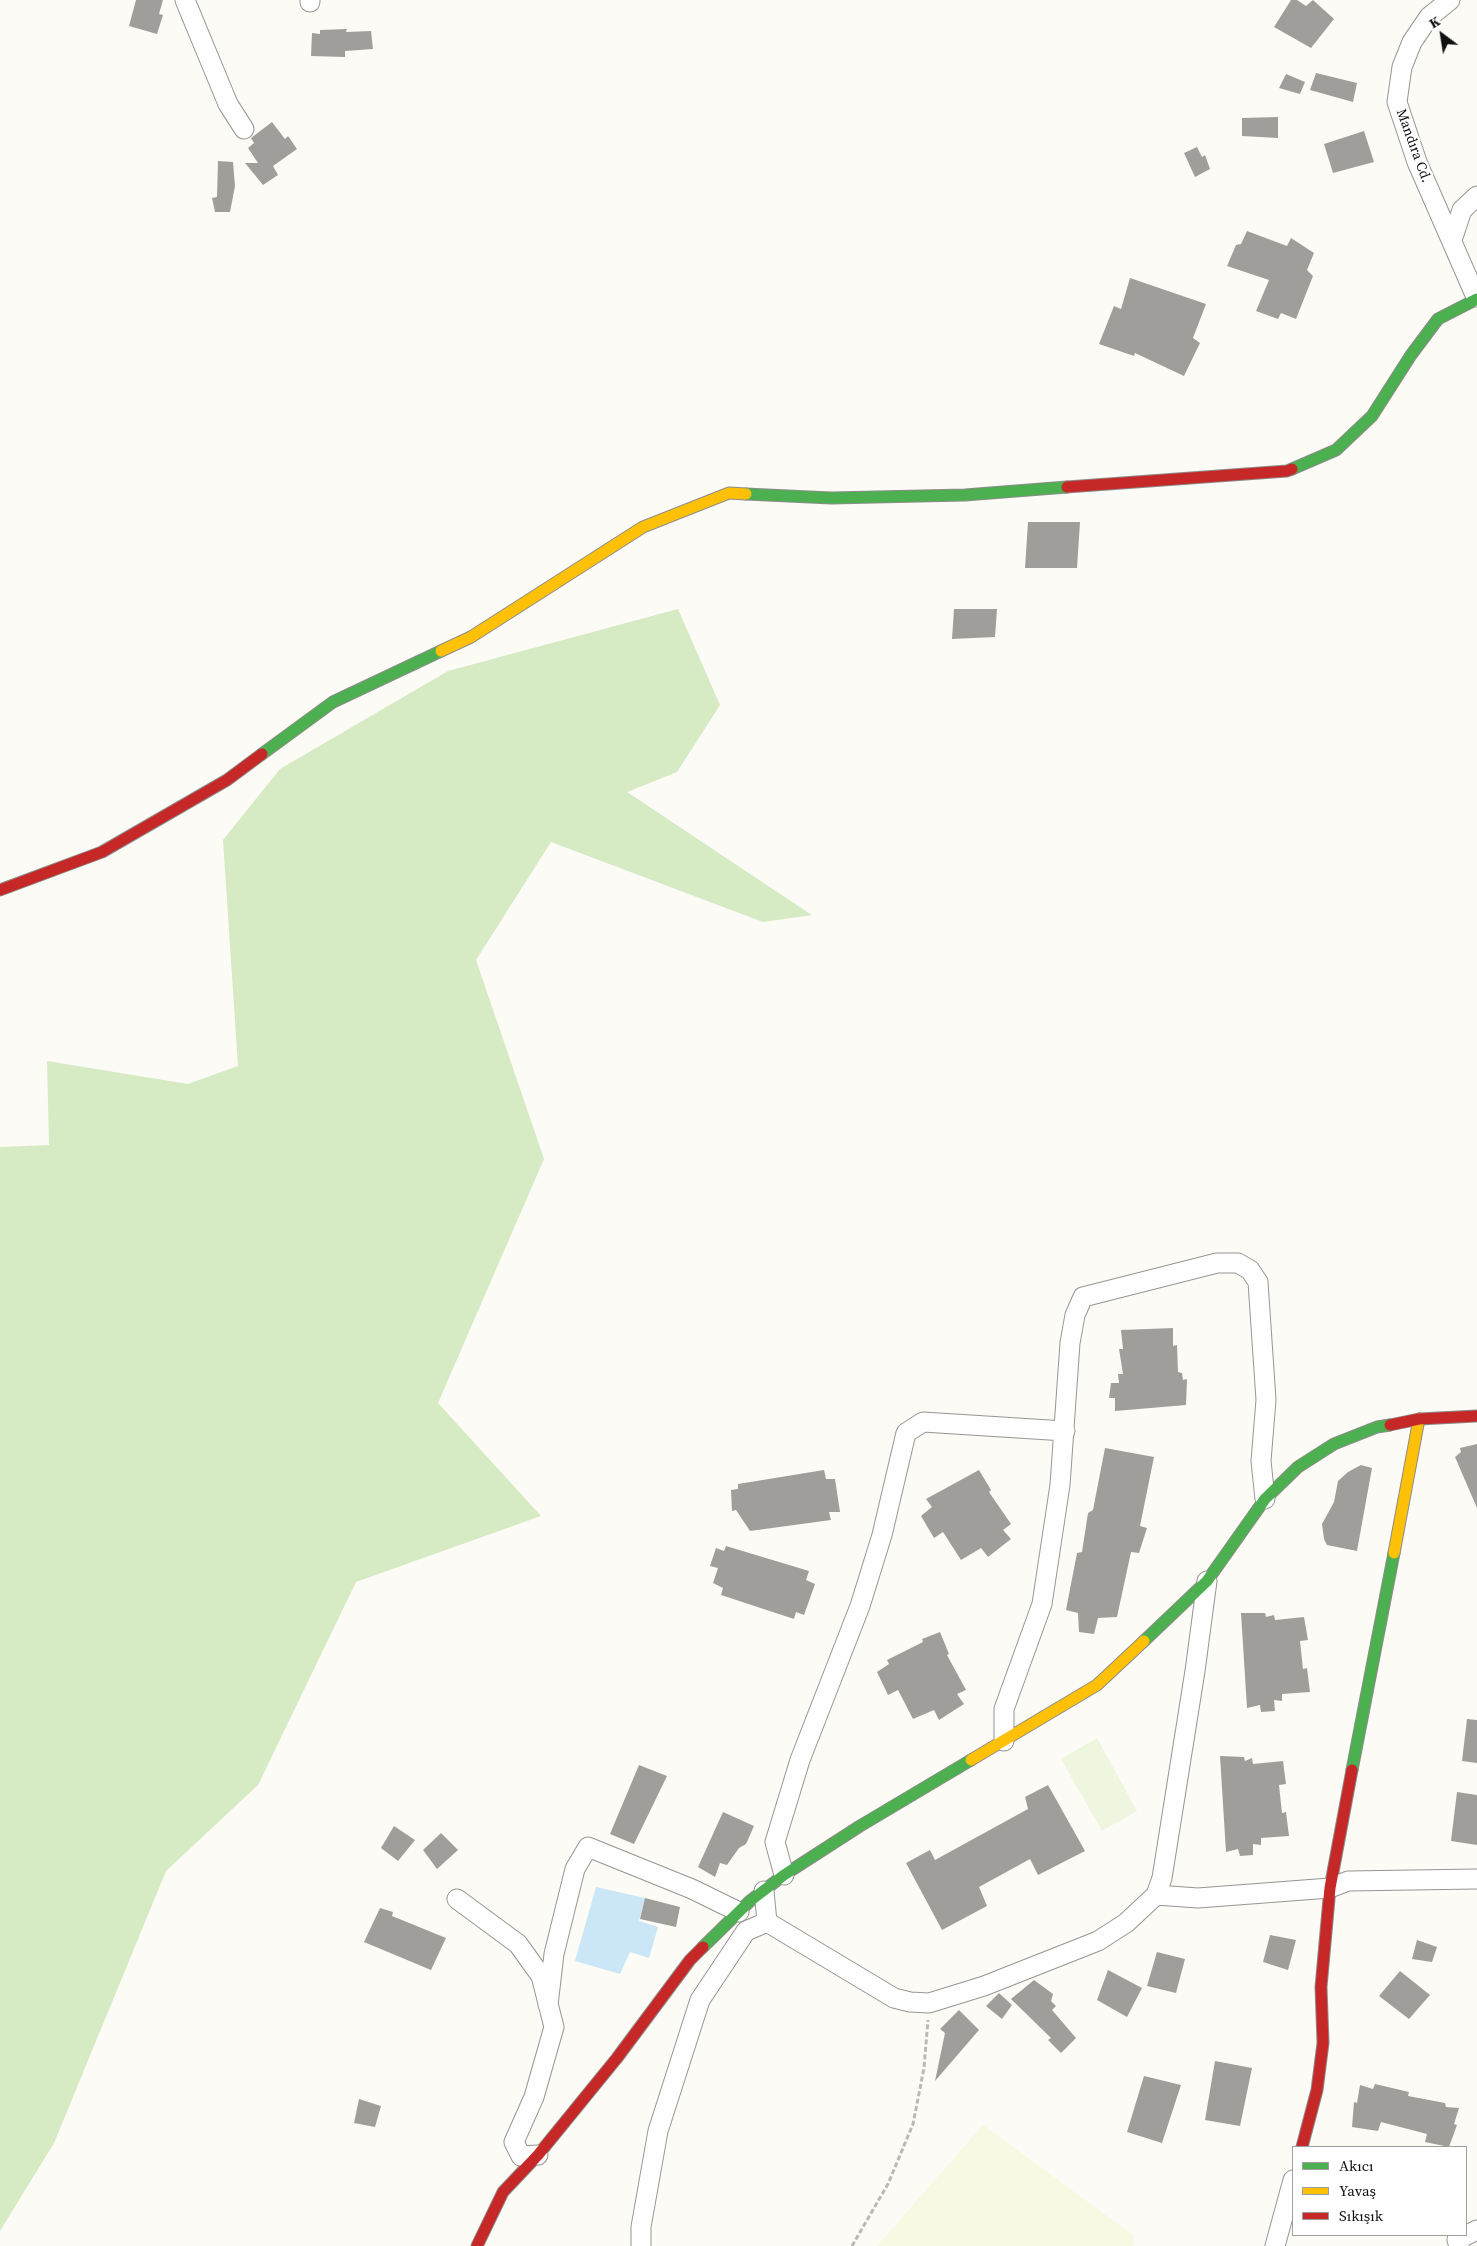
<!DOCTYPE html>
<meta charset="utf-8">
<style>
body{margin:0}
#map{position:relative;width:1477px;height:2246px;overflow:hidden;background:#fcfbf6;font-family:"Source Serif 4",serif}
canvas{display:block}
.legend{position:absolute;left:1292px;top:2146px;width:175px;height:90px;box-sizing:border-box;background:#fff;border:1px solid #9f9f9f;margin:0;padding:6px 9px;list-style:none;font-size:15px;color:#101010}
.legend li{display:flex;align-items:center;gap:10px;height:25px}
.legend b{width:25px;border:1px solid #9f9f9f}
.north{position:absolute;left:1417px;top:10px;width:50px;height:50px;-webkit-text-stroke:4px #fff;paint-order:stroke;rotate:329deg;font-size:14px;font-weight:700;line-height:20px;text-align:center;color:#101010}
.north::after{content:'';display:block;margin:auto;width:18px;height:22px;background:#101010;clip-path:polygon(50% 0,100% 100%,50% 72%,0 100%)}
</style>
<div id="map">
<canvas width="1477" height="2246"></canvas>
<ul class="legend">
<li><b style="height:6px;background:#4caf50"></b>Akıcı</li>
<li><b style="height:6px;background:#ffc107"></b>Yavaş</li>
<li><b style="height:6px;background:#c62828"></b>Sıkışık</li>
</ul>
<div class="north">K</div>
</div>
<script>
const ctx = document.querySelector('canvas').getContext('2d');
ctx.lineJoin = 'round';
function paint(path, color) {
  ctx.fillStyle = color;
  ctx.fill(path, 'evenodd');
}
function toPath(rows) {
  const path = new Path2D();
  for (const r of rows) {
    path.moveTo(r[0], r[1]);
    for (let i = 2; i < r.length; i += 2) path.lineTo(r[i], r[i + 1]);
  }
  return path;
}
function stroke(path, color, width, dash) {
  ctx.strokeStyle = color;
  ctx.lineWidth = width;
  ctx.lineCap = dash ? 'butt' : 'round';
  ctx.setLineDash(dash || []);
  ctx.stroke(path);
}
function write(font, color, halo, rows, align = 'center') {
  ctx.font = font + ' "Source Serif 4",serif';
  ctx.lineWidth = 5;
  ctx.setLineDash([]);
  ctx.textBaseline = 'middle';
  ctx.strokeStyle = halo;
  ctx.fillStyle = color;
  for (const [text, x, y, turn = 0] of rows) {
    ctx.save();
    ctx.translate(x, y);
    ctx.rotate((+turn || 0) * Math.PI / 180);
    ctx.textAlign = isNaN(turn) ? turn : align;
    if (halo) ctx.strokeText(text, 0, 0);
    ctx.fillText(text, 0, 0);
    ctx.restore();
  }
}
paint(toPath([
 [983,2125,1133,2235,1134,2246,877,2246]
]), '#f9f8e2');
paint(toPath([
 [678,609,720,705,677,772,627,792,812,915,763,922,551,842,476,960,544,1159,438,1403,541,1516,356,1582,258,1785,166,1871,54,2143,0,2231,0,1147,49,1145,47,1061,188,1084,238,1066,223,840,280,769,448,671]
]), '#d6eac3');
paint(toPath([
 [1097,1738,1137,1811,1102,1831,1061,1759]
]), '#eff6df');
paint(toPath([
 [596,1887,645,1898,639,1921,658,1927,649,1958,630,1952,620,1974,575,1961]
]), '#cbe6f7');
paint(toPath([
 [136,0,163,0,159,14,163,15,157,34,129,26],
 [1291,0,1297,0,1306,6,1313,0,1334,19,1311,48,1274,27],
 [347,29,346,32,371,31,373,49,345,51,345,57,311,56,312,33,320,34,320,30],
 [1316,73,1357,83,1353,102,1310,90],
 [1286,74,1305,82,1300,94,1279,88],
 [1278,117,1278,138,1242,136,1242,118],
 [272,122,285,139,288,136,297,149,273,166,278,175,263,185,245,163,258,163,248,148,254,143,251,138],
 [1364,131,1374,162,1333,173,1324,144],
 [1197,147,1202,157,1205,155,1210,169,1195,177,1184,153],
 [218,161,233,162,235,186,230,212,215,212,212,198,217,197],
 [1247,231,1287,246,1291,238,1314,253,1307,270,1313,276,1296,319,1281,313,1278,319,1256,311,1269,280,1227,266,1236,245,1241,244],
 [1130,278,1206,304,1193,338,1200,343,1184,376,1135,353,1134,356,1099,344,1114,306,1121,309],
 [1028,522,1080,522,1077,568,1025,568],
 [954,609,997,609,995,637,952,639],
 [1173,1328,1173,1346,1177,1345,1178,1372,1182,1373,1183,1380,1187,1379,1186,1405,1115,1411,1115,1398,1109,1398,1111,1383,1119,1383,1118,1374,1123,1374,1119,1349,1123,1349,1121,1330],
 [1477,1444,1477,1508,1455,1457,1461,1452,1460,1448],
 [1105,1448,1154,1457,1140,1526,1147,1528,1139,1553,1131,1552,1117,1617,1098,1618,1094,1634,1079,1632,1078,1613,1066,1610,1077,1553,1082,1552,1088,1513,1093,1510],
 [1361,1465,1372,1468,1357,1551,1327,1545,1324,1539,1322,1524,1334,1502,1338,1481,1348,1472],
 [824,1470,826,1479,835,1479,840,1512,829,1512,831,1520,750,1531,736,1510,732,1511,731,1490,738,1489,738,1484],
 [979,1470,991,1490,989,1492,1011,1524,1003,1530,1011,1539,988,1557,981,1548,961,1560,943,1532,934,1538,921,1516,932,1507,926,1499],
 [726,1546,809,1571,806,1580,815,1584,804,1615,796,1612,794,1619,721,1595,723,1588,713,1583,718,1568,710,1566,716,1548,724,1551],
 [1241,1613,1265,1613,1266,1617,1274,1615,1275,1620,1304,1617,1308,1640,1300,1641,1303,1669,1307,1668,1310,1692,1282,1694,1282,1701,1274,1700,1275,1711,1261,1712,1260,1705,1247,1708],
 [940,1632,949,1654,947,1655,966,1690,957,1694,964,1704,939,1720,934,1710,913,1719,898,1690,888,1695,877,1672,889,1664,887,1660,923,1642,922,1639],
 [1467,1719,1477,1720,1477,1763,1462,1761],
 [1220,1756,1244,1757,1245,1761,1252,1758,1253,1764,1283,1761,1286,1784,1279,1785,1282,1813,1286,1812,1289,1836,1261,1838,1261,1845,1253,1844,1253,1855,1240,1856,1238,1849,1226,1852],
 [639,1765,667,1776,634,1844,610,1834],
 [1048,1785,1085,1851,1038,1875,1030,1859,979,1887,987,1906,942,1930,906,1863,930,1850,935,1860,1028,1809,1025,1797],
 [1457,1792,1477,1795,1477,1845,1451,1841],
 [723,1812,754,1826,746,1844,739,1848,727,1865,720,1863,715,1877,698,1867],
 [394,1826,415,1840,398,1861,381,1848],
 [441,1833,458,1850,437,1869,423,1850],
 [645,1898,680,1907,676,1927,640,1919],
 [380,1908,393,1912,392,1916,446,1938,431,1970,364,1942],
 [1270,1935,1296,1940,1288,1970,1263,1962],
 [1417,1940,1437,1947,1432,1962,1412,1959],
 [1157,1952,1185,1959,1176,1993,1147,1986],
 [1108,1970,1142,1988,1127,2017,1097,2000],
 [1400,1971,1430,1995,1409,2019,1379,1996],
 [1034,1980,1053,1994,1051,2001,1056,2006,1052,2010,1076,2038,1061,2053,1048,2040,1051,2038,1011,1999],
 [999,1993,1012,2005,1002,2019,986,2006],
 [959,2010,979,2030,935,2081,945,2033,940,2029],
 [1215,2061,1252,2068,1240,2126,1205,2120],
 [1144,2076,1181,2085,1162,2143,1127,2132],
 [1375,2084,1409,2092,1408,2096,1445,2103,1446,2107,1459,2108,1454,2124,1457,2125,1449,2147,1425,2142,1427,2134,1381,2122,1378,2131,1352,2127,1354,2102,1357,2103,1360,2085,1373,2089],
 [359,2099,381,2106,375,2127,354,2123]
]), '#a09e9b');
const street = toPath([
 [185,0,228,104,244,129],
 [310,0,310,2],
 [1450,0,1429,17,1412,42,1402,67,1397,102,1417,162,1476,297],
 [1452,240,1462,210,1477,196],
 [1004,1741,1004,1709,1042,1604,1060,1485,1070,1343,1075,1315,1083,1297,1217,1263,1238,1263,1250,1270,1258,1282,1266,1400,1261,1461,1265,1499],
 [784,1875,775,1842,800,1760,860,1606,882,1535,906,1433,923,1422,1065,1431],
 [764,1891,767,1922,894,1998,910,2002,929,2003,984,1986,1098,1941,1126,1923,1156,1895,1162,1878,1195,1671,1207,1581],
 [1156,1895,1198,1898,1330,1888,1348,1881,1477,1879],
 [457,1899,518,1944,541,1976,554,2027,534,2097,514,2142,521,2156,538,2155],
 [548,2005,554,1954,575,1869,588,1847,692,1889,739,1912],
 [641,2246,641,2227,658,2131,700,2000,746,1931,767,1922],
 [1275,2246,1293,2180],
 [1459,2246,1457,2240,1477,2230]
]);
const fast = toPath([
 [1292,469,1336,450,1372,416,1411,355,1438,319,1477,299],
 [746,494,831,498,965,495,1067,487],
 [262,754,333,702,441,651],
 [1144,1641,1207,1581,1265,1499,1298,1467,1334,1444,1377,1427,1390,1425],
 [1352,1770,1394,1553],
 [703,1947,750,1901,784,1875,860,1826,971,1760]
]);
const slow = toPath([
 [441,651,471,637,643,527,729,493,746,494],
 [1394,1553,1419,1419],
 [971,1760,1097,1685,1144,1641]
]);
const jam = toPath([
 [1067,487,1287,471,1292,469],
 [0,890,102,852,227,780,262,754],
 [1390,1425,1419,1419,1477,1416],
 [1302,2147,1317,2090,1323,2043,1321,1987,1330,1888,1352,1770],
 [477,2246,503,2192,538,2155,617,2058,690,1960,703,1947]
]);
stroke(street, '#969694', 21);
stroke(fast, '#8d8c8a', 13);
stroke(slow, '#8d8c8a', 13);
stroke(jam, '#8d8c8a', 13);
stroke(toPath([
 [852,2246,888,2184,913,2124,924,2068,928,2020]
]), '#b9b9b8', 3, [5, 2.5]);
stroke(street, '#fffefe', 19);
stroke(fast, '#4caf50', 11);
stroke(slow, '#ffc107', 11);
stroke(jam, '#c62828', 11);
write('14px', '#101010', '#fff', [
 ["Mandıra Cd.",1413,146,70]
]);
</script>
